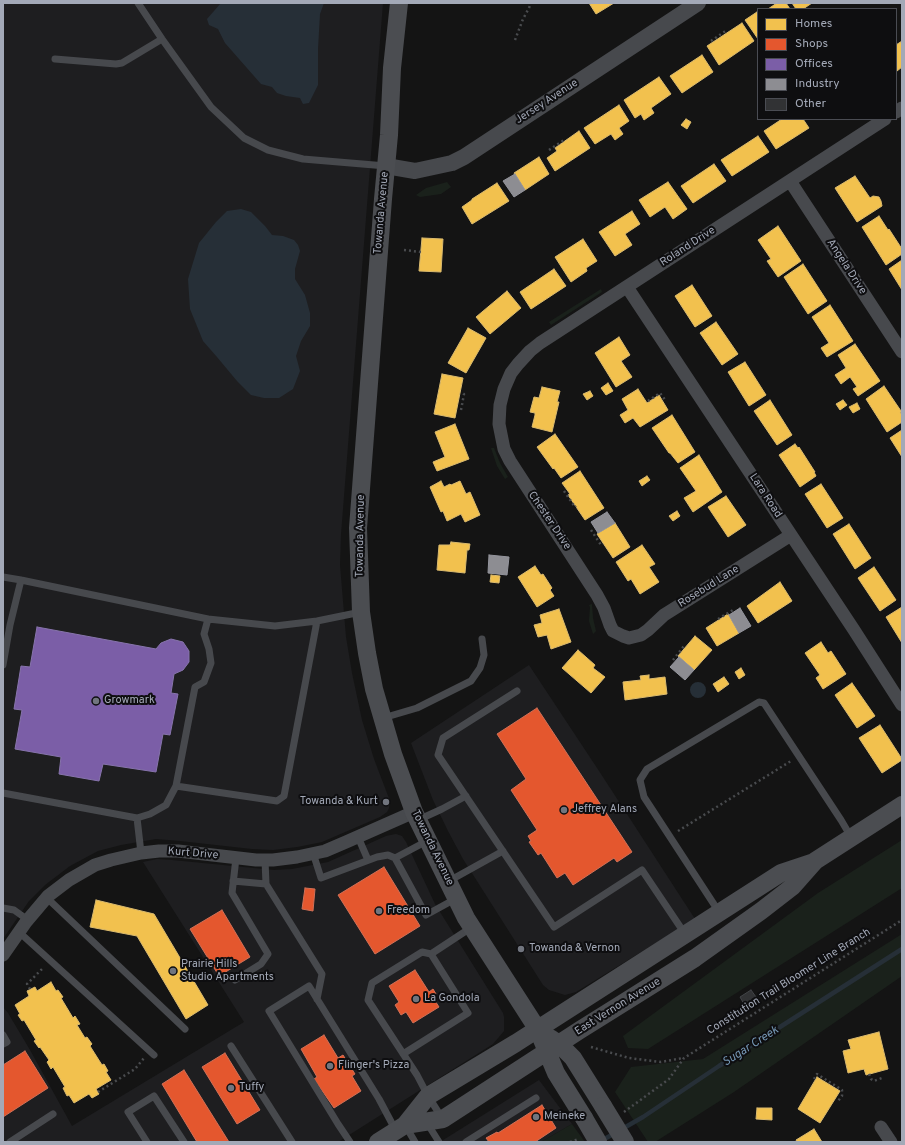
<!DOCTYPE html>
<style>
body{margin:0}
#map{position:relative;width:905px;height:1145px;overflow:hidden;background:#141414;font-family:Overpass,sans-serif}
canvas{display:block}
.frame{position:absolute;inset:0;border:4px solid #a3a9b7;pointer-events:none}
.legend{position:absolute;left:757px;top:8px;width:140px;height:112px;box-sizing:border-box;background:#0e0e10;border:1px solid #4a4c53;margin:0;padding:5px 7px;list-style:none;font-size:12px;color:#a3a9b7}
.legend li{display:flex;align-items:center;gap:8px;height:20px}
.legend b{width:20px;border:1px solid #4a4c53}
</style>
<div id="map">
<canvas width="905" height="1145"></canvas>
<div class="frame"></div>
<ul class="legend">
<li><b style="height:11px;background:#f2c14e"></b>Homes</li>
<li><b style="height:11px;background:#e4572e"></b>Shops</li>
<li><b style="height:11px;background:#7b5ea7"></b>Offices</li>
<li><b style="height:11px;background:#8d8d92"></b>Industry</li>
<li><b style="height:11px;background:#313234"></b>Other</li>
</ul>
</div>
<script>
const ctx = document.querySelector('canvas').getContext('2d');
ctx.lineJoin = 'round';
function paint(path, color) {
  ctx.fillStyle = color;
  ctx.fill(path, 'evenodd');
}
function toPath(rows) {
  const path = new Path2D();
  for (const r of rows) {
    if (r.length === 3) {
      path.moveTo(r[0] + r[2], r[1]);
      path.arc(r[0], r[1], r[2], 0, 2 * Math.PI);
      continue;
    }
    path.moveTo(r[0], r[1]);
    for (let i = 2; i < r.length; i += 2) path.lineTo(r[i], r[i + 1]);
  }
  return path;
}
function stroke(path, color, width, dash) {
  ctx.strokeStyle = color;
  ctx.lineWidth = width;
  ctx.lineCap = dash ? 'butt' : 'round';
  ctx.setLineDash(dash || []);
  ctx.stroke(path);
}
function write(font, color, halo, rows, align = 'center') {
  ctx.font = font + ' Overpass,sans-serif';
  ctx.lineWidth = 4;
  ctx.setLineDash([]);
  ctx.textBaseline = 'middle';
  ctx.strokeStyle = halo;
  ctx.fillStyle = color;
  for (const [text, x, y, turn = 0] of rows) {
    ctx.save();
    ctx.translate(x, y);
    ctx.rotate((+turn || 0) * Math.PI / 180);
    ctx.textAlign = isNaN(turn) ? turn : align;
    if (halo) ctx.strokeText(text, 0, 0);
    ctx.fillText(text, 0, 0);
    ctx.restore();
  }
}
paint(toPath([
 [3,3,383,3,341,534,340,565,346,637,352,673,362,720,374,759,390,801,389,808,387,812,380,817,322,842,297,847,273,850,252,849,180,841,156,839,121,845,98,851,70,866,45,885,29,901,3,939],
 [529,665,601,774,695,919,576,992,565,995,549,990,543,985,463,859,448,831,433,800,411,743],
 [396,834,402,836,406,842,435,904,503,1013,504,1017,504,1031,493,1044,338,1142,3,1142,3,1007,8,1013,30,1050,72,1126,244,1022,143,862,157,859,172,860,274,870,292,869,328,862,386,836],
 [539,1080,572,1124,541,1142,440,1142]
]), '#1e1e20');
paint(toPath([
 [447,182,451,187,441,194,420,197,416,195,426,188],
 [601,289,602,292,551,325,549,322],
 [491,448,494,448,500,463,508,477,505,479,497,466],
 [592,604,593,618,596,631,593,634,589,621,590,607,589,605],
 [902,840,902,888,648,1049,628,1048,623,1036,818,893],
 [902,934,902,976,734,1092,655,1142,648,1142,615,1092,631,1067,703,1059],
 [572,1124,585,1142,541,1142]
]), '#1a211b');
paint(toPath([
 [221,3,324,3,320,14,318,49,318,85,309,103,303,104,300,98,286,96,277,93,272,87,261,84,225,43,218,29,209,25,207,19],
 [241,209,251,212,265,226,272,235,283,236,294,240,298,245,300,251,295,269,295,279,305,295,310,313,310,326,301,341,296,356,300,371,293,389,279,398,264,398,251,395,237,381,217,357,203,341,190,309,188,279,199,243,216,222,227,211],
 [698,690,8]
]), '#262f37');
const homes = toPath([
 [589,3,614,3,596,14,589,3],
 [777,3,786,3,790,9,768,9,777,3],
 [792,3,812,3,803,9,796,9,792,3],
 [757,12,758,12,758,39,745,20,757,12],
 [742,23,754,41,719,65,707,46,742,23],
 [902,41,902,67,897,71,896,45,902,41],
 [702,55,713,72,682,93,670,76,702,55],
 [659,77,671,94,651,108,654,113,644,120,641,114,635,118,624,100,659,77],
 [619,105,629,121,619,128,623,134,615,140,611,134,595,144,584,128,619,105],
 [686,119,691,122,687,129,681,125,686,119],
 [782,119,803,119,809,128,776,149,764,131,782,119],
 [579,131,590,148,555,171,547,158,557,151,555,148,579,131],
 [758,136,769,152,732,176,721,160,758,136],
 [539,157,549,174,525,190,514,173,539,157],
 [714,164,726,181,693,203,681,186,714,164],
 [855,176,870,198,873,196,879,197,881,201,882,206,857,222,835,188,855,176],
 [668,182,687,209,673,219,665,207,650,217,639,200,668,182],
 [497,183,509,201,472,224,462,207,472,200,472,199,497,183],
 [632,211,640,224,625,234,632,245,615,256,599,232,632,211],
 [879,216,888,230,889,229,902,249,902,254,886,265,862,227,879,216],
 [778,226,801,261,778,277,767,261,771,259,758,240,778,226],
 [422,238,443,239,441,272,419,271,422,238],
 [583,239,597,261,586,268,587,271,571,282,555,257,583,239],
 [902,260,902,290,889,269,902,260],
 [803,264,827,301,808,314,784,277,803,264],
 [554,269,566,286,531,309,520,292,554,269],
 [692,285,712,316,695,327,675,296,692,285],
 [507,291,521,308,490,334,476,317,507,291],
 [830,305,853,341,827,357,821,348,829,343,812,317,830,305],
 [716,322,738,354,722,365,700,333,716,322],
 [468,328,486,338,466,373,448,363,468,328],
 [619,337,630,355,621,361,632,377,616,387,595,353,619,337],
 [855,344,880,381,858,396,853,389,857,387,850,377,841,384,835,375,846,368,838,355,855,344],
 [745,362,766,395,749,406,728,372,745,362],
 [442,374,463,378,455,418,434,414,442,374],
 [608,383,613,391,606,395,601,388,608,383],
 [884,386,901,411,900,412,902,415,902,422,887,432,866,399,884,386],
 [542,387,560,391,557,402,559,402,552,432,532,427,535,415,535,413,530,412,534,397,539,398,542,387],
 [638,389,647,403,659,395,668,410,640,427,633,418,625,423,620,415,628,410,622,399,638,389],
 [590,391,593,396,587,400,583,394,590,391],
 [770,400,792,435,777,445,754,411,770,400],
 [843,400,847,405,840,410,836,404,843,400],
 [857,403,860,409,853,413,849,407,857,403],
 [672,415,695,452,678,463,670,453,669,453,652,428,672,415],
 [455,424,469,459,437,471,433,462,445,457,435,432,455,424],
 [902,430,902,457,890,438,902,430],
 [555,434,578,467,561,478,554,468,553,469,537,447,555,434],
 [795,444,798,448,799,447,815,472,814,472,816,476,800,487,779,455,795,444],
 [699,455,722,492,693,512,684,498,696,491,680,468,699,455],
 [580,471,604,508,585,520,568,495,570,494,562,483,580,471],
 [647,476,650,480,642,486,639,481,647,476],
 [441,481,444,487,450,484,451,485,460,481,466,494,470,492,480,515,465,522,461,514,447,521,443,511,441,512,430,487,441,481],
 [821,484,843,518,827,528,805,494,821,484],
 [726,496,746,525,728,537,708,507,726,496],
 [677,511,680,516,673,521,669,516,677,511],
 [615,523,630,547,613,558,597,534,615,523],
 [849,524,871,558,855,569,833,534,849,524],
 [451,542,470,544,469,550,467,550,465,573,437,570,439,545,450,545,451,542],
 [642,545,655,564,649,567,659,582,640,594,631,579,628,581,616,562,642,545],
 [535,566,541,575,543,574,552,588,550,590,554,596,537,607,518,577,535,566],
 [874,567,896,600,880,611,858,578,874,567],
 [491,575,500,576,499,583,490,582,491,575],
 [780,582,792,601,758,623,747,606,780,582],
 [902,607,902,643,886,617,902,607],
 [559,609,571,642,551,649,547,635,538,637,534,625,542,623,540,615,559,609],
 [728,614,739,633,717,646,706,628,728,614],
 [695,636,712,650,694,670,678,656,695,636],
 [821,642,828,653,831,651,846,674,823,689,816,678,820,675,805,653,821,642],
 [578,650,595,665,593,668,605,677,591,693,562,668,578,650],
 [741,668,745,675,739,679,735,672,741,668],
 [649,675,649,679,665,677,667,694,625,700,623,682,641,680,640,676,649,675],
 [724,677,729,684,718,692,713,684,724,677],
 [852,683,875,716,857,728,835,695,852,683],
 [880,725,902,759,902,760,882,773,859,738,880,725],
 [96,900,154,914,208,1005,186,1019,137,936,90,927,96,900],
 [51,982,56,991,58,990,63,997,61,998,73,1018,75,1016,80,1024,77,1025,85,1038,87,1037,92,1044,90,1046,102,1065,104,1064,108,1071,106,1072,111,1080,96,1089,99,1094,92,1098,89,1094,74,1103,69,1095,67,1096,63,1088,65,1087,53,1067,51,1069,47,1062,49,1060,40,1047,39,1048,34,1041,36,1040,24,1020,22,1021,18,1015,20,1014,15,1005,29,996,27,991,35,987,37,991,51,982],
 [879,1032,888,1069,866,1075,864,1069,848,1073,843,1051,851,1049,848,1040,879,1032],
 [817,1077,840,1091,820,1123,798,1109,817,1077],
 [757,1108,772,1108,772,1120,756,1119,757,1108],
 [814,1129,822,1142,797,1142,796,1140,814,1129]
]);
paint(homes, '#f2c14e');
stroke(homes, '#daba6e', 1);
const shops = toPath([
 [537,708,632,852,617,862,614,858,573,885,565,873,557,878,541,853,538,855,529,842,531,841,528,836,537,830,511,790,526,779,497,734,537,708],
 [384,867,420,926,375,954,338,895,384,867],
 [305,888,315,889,313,911,302,909,305,888],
 [222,910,250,957,219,976,190,929,222,910],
 [415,970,429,992,433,989,436,994,432,996,439,1007,413,1023,406,1012,401,1015,395,1005,399,1002,389,986,415,970],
 [324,1035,338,1058,343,1055,355,1074,352,1076,361,1091,334,1108,314,1079,317,1077,301,1049,324,1035],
 [25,1051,48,1088,3,1117,3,1065,25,1051],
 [225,1053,260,1110,237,1124,202,1067,225,1053],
 [184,1070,229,1142,197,1142,162,1084,184,1070],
 [542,1105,556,1128,535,1142,489,1142,486,1138,497,1132,498,1133,542,1105]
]);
paint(shops, '#e4572e');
stroke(shops, '#d07057', 1);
const offices = toPath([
 [37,627,156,649,161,643,171,639,183,642,189,651,189,662,183,670,174,674,171,693,178,694,170,735,163,734,156,772,103,764,99,781,59,774,61,757,15,749,22,710,14,709,21,666,30,667,37,627]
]);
paint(offices, '#7b5ea7');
stroke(offices, '#8774ac', 1);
const industry = toPath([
 [515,174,525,190,514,197,503,181,515,174],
 [607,512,615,523,598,533,591,522,607,512],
 [489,555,509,557,507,575,488,573,489,555],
 [740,608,751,626,739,633,729,615,740,608],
 [679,657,694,670,685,680,670,667,679,657]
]);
paint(industry, '#8d8d92');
stroke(industry, '#94959d', 1);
stroke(toPath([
 [622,1129,643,1117,719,1066,902,949],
 [601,1141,615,1133]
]), '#262f37', 4.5);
const building = toPath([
 [751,990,756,997,744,1004,740,997,751,990]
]);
paint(building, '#313234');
stroke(building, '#424448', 1);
stroke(toPath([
 [515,40,523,19,529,8,531,3],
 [711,41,727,30],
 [549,150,564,140],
 [404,250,421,252],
 [648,401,660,393,666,401],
 [461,410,464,394,462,393],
 [564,491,575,507,576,506],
 [591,530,601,545,603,544],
 [718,619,733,610],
 [673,660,684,646],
 [678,831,791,761],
 [30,989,27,984,44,967],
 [591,1047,629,1058,661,1062,683,1058],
 [869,1074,871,1079,874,1081,882,1078],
 [814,1079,817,1074,842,1090,842,1096,838,1101],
 [98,1092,135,1069,144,1058],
 [624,1112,669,1079,684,1058,902,920],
 [570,1142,579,1139]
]), '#494b4e', 2.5, [2, 3]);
stroke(toPath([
 [138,3,162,39,211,107,244,138,268,150,303,159,386,166],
 [55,59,116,64,122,63,162,39],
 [3,577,21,580,208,619,204,634,209,649,211,663,204,682,195,687,176,786,166,805,150,814,137,818,141,853],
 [208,619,275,626,317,621,361,612],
 [3,665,10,625,21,580],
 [517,691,443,738,438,755,554,927,642,870,685,934],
 [383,718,417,708,471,681,480,668,484,655,482,639],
 [176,786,277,801,284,796,317,621],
 [3,793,137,818],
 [418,820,442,809,466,796],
 [358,837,368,860],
 [427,841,395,858,426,915,457,898],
 [313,853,321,878,377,857,388,855,395,858],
 [265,860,266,884,322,974,317,999],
 [233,881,266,884],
 [449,881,503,851],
 [47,898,185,1029],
 [3,908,14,910,28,920],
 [719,912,644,797,640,780,647,769,749,708,759,702,764,703,841,820,851,837],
 [19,932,154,1055],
 [235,980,261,964,268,954,232,893,236,858],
 [3,1035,7,1042,3,1044],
 [231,1046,292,1142],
 [403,1054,468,1013,431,954],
 [442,1118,428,1096,417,1075,368,1000,372,983,422,952,431,954,472,927],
 [427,1123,439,1142],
 [405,1125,415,1142],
 [10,1142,53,1114],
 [147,1142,128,1112,154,1096,184,1142],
 [350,1142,338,1124,269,1011,309,986,379,1099,396,1131],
 [466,1142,536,1098]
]), '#47494d', 7);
stroke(toPath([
 [896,112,902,108],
 [790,181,902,352],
 [627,287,854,630,902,705],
 [791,535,664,615,648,630,641,635,629,638,623,636,613,631,610,625,604,608,597,595,510,461,504,449,499,424,500,405,504,389,511,373,518,364,530,351,540,343,885,119],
 [3,955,26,922,48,896,69,880,95,865,111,860,141,853,159,851,178,851,256,860,273,860,297,857,325,851,346,842,414,812],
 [881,1127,891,1142]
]), '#47494d', 13);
stroke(toPath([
 [386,166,415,171,452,163,464,157,698,3]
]), '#47494d', 16);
stroke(toPath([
 [399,3,392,68,389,135,383,199,358,528,361,612,367,653,374,689,393,754,414,812,466,918,538,1030,556,1073,584,1118],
 [550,1038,559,1044,573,1058,603,1106],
 [405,1125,443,1119,580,1030,695,958,761,911,792,887,815,861,902,805],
 [378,1142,405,1125,428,1096,516,1043,781,873,814,862]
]), '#4b4d51', 18);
stroke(toPath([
 [603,1106,625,1142],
 [584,1118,598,1142]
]), '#4b4d51', 18);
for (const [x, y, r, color] of [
 [96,701,4,"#71757e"],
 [386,802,4,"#71757e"],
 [564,810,4,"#71757e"],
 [379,911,4,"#71757e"],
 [521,949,4,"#71757e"],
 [173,971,4,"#71757e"],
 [416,999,4,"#71757e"],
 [330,1066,4,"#71757e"],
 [231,1088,4,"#71757e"],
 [536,1117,4,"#71757e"]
]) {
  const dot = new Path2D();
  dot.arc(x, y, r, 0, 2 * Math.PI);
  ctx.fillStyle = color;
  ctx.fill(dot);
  stroke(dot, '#0e0e10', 1.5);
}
write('11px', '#a3a9b7', '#0e0e10', [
 ["Jersey Avenue",547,102,-33],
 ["Towanda Avenue",382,213,-85],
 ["Roland Drive",688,247,-33],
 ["Angela Drive",846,267,57],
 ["Lara Road",765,496,57],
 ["Chester Drive",549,521,56],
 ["Towanda Avenue",361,536,-89],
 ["Rosebud Lane",709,587,-32],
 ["Towanda Avenue",432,848,64],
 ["Kurt Drive",193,854,5],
 ["Constitution Trail Bloomer Line Branch",789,982,-32],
 ["East Vernon Avenue",618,1007,-32]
]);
write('11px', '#a3a9b7', '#0e0e10', [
 ["Growmark",104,701],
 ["Towanda & Kurt",378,802,"right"],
 ["Jeffrey Alans",572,810],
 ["Freedom",387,911],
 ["Towanda & Vernon",529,949],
 ["Prairie Hills",181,965],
 ["Studio Apartments",181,978],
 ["La Gondola",424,999],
 ["Flinger's Pizza",338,1066],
 ["Tuffy",239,1088],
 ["Meineke",544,1117]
], 'left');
write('italic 12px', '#7698b6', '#0e0e10', [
 ["Sugar Creek",751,1047,-33]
]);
</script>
